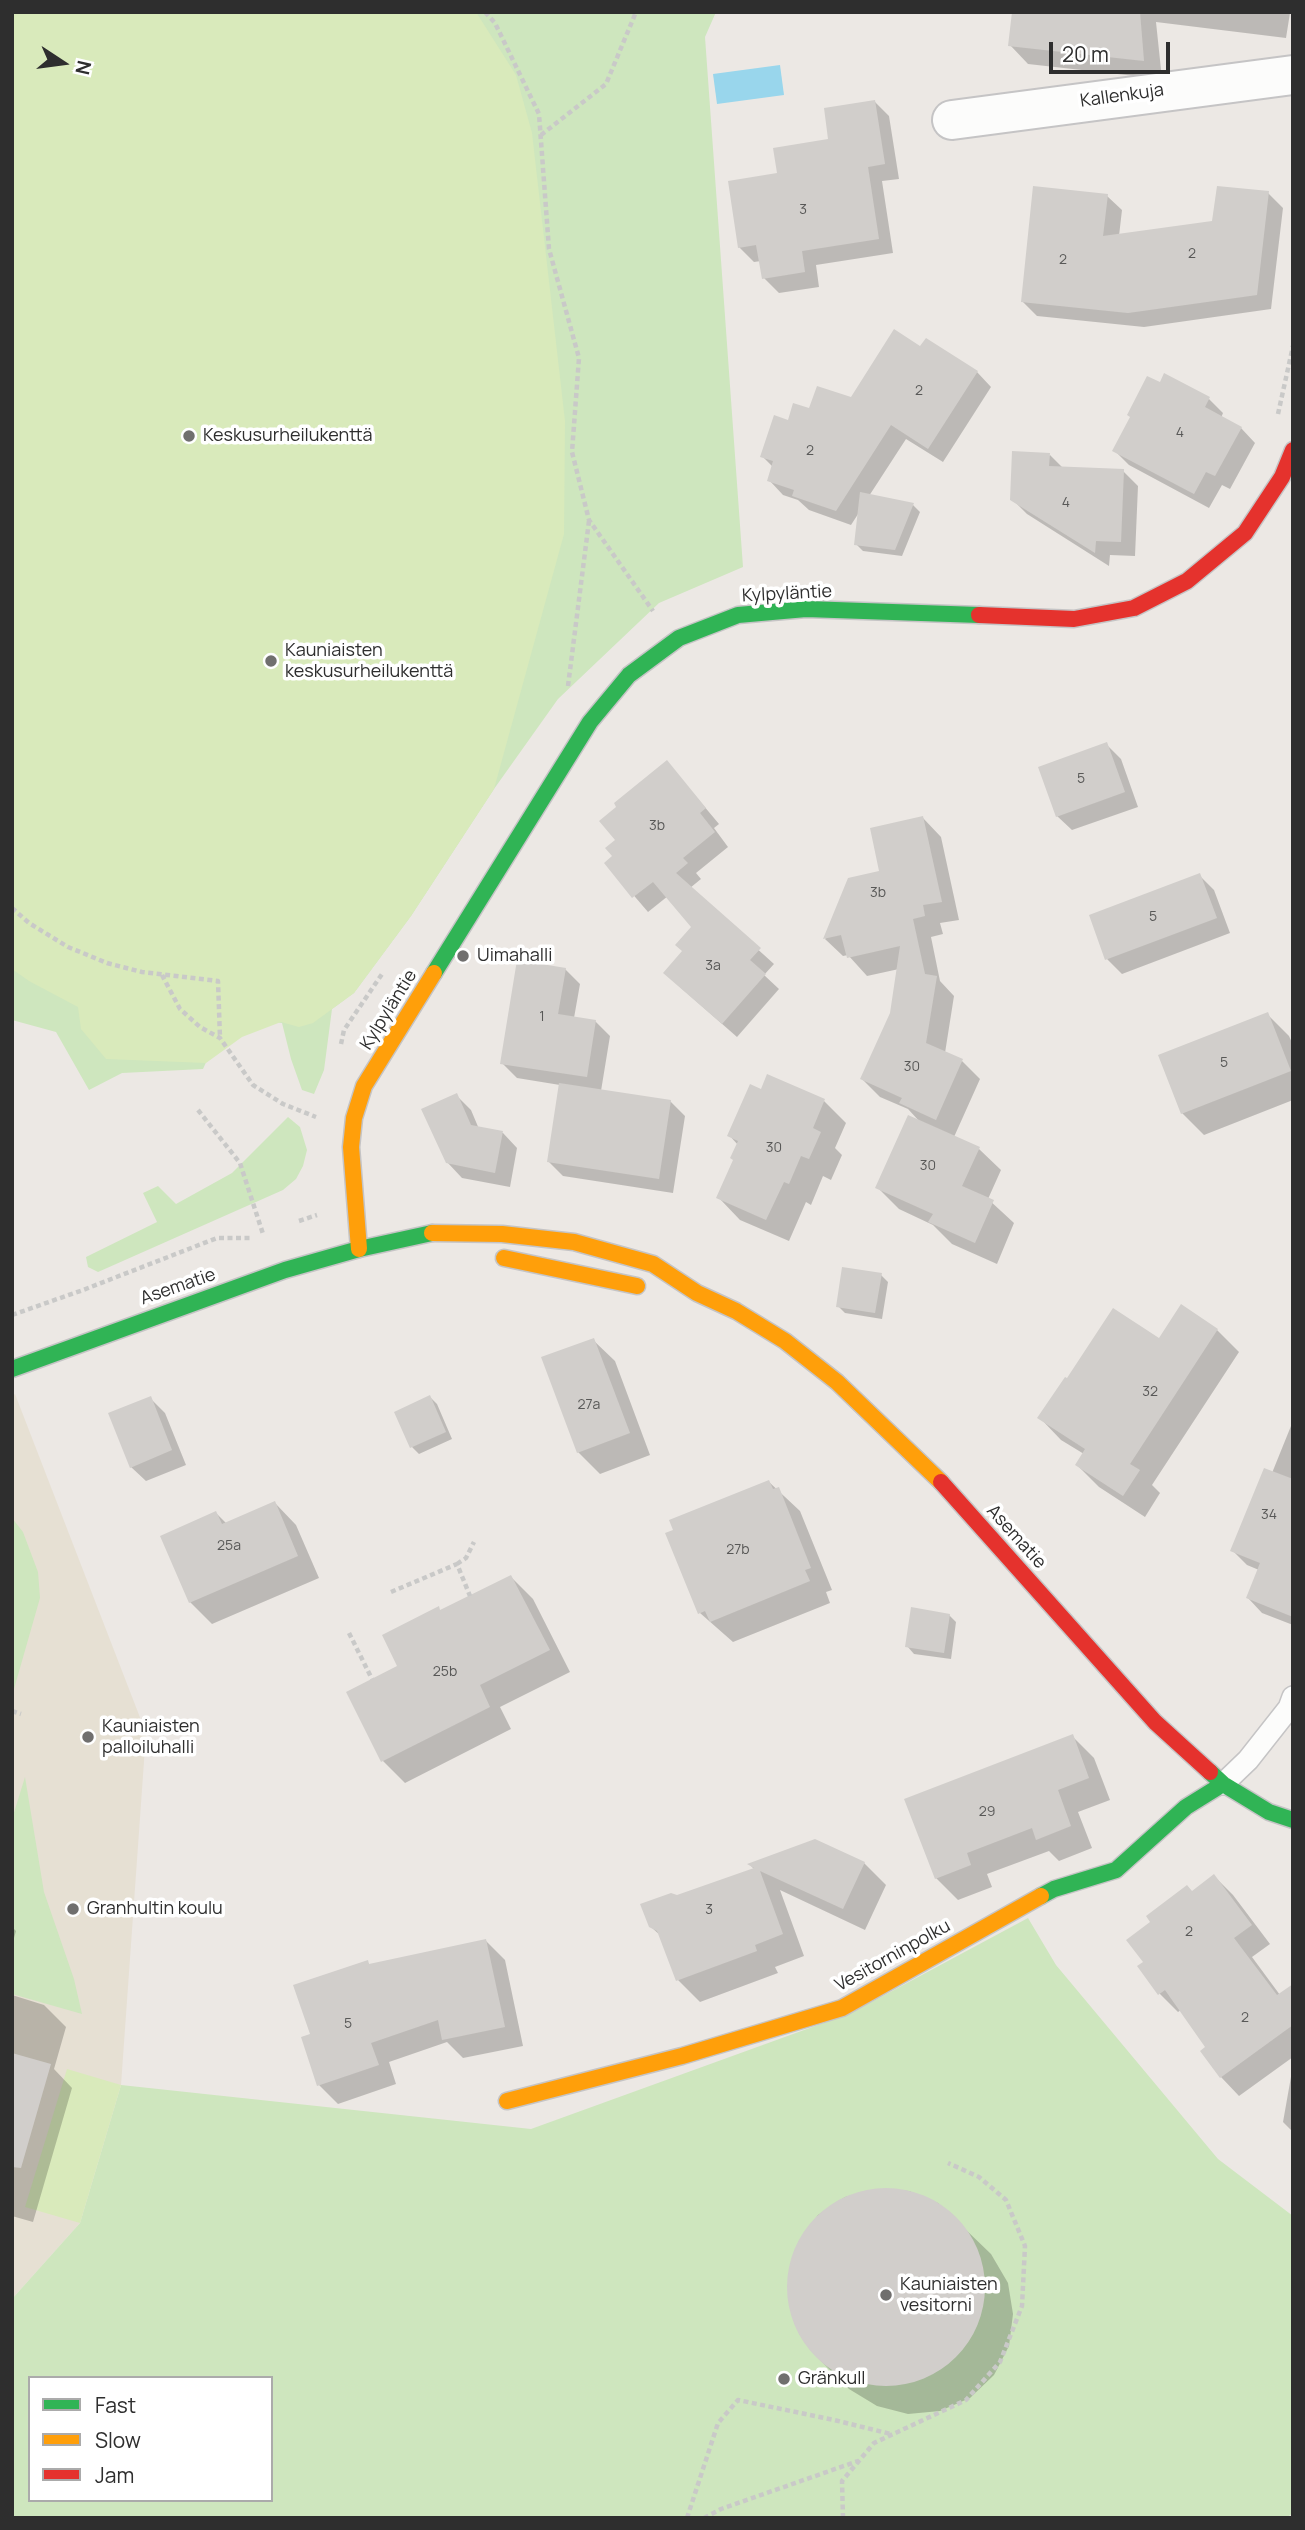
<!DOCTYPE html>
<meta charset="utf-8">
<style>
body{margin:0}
#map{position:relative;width:1305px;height:2530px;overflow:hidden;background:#ece8e4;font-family:Manrope,sans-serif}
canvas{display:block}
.frame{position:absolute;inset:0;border:14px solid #2e2e2e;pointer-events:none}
.legend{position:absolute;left:28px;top:2376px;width:245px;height:126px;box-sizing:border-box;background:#fff;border:2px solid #ababab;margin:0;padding:9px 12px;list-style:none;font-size:21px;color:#2e2e2e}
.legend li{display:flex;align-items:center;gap:14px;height:35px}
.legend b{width:35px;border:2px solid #ababab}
.north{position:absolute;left:28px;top:28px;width:70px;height:70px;-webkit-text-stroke:5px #fff;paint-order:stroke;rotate:103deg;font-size:19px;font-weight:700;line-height:28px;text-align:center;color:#2e2e2e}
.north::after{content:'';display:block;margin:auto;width:24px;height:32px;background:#2e2e2e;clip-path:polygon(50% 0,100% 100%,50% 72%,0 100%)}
.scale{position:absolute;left:1049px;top:42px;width:121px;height:32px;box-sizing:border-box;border:4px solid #2e2e2e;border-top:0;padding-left:9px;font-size:21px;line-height:24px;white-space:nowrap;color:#2e2e2e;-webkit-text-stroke:5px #fff;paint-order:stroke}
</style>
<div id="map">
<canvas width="1305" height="2530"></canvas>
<div class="frame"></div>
<ul class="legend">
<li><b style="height:9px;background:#30b455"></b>Fast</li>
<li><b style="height:9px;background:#ff9f0a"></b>Slow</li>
<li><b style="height:9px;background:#e5322d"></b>Jam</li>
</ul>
<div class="north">N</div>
<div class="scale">20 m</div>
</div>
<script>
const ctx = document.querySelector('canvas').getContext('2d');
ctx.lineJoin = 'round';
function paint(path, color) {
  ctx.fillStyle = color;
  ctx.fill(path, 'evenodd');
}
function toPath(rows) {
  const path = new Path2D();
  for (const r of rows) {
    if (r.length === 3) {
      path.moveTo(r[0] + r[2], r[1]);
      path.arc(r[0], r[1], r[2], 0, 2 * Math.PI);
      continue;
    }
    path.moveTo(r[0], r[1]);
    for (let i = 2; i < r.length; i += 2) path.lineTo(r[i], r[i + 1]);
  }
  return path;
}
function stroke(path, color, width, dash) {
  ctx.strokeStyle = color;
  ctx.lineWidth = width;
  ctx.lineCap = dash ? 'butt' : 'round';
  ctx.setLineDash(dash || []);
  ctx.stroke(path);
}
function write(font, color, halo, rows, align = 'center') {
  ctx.font = font + ' Manrope,sans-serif';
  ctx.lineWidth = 7;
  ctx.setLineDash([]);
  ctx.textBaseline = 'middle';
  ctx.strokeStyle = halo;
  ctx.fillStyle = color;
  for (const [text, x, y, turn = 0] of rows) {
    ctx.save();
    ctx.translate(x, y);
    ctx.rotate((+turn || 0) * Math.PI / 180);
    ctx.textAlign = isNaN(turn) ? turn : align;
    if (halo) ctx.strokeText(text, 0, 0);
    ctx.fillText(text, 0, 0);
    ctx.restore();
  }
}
paint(toPath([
 [15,1394,146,1733,121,2085,80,2223,12,2299,12,1396]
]), '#e6e0d3');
paint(toPath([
 [296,12,716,12,705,37,743,567,659,603,558,699,494,789,411,916,354,993,332,1009,324,1070,314,1094,302,1090,291,1059,282,1023,264,1021,214,1045,203,1069,122,1073,89,1090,56,1032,12,1020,12,908],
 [288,1117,300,1127,307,1150,303,1166,296,1179,283,1190,98,1272,88,1267,86,1257,157,1222,143,1193,158,1186,176,1204,232,1173],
 [12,1518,23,1532,38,1572,40,1598,12,1696],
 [25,1777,44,1892,74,1979,82,2014,12,1994,12,1819],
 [1028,1918,1056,1965,1218,2159,1293,2216,1293,2513,1286,2518,12,2518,12,2299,80,2223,121,2085,531,2129,851,2013],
 [30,2378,271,2378,271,2500,30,2500]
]), '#cee6be');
paint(toPath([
 [12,12,476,12,516,75,532,133,565,421,564,534,494,789,411,916,354,993,313,1023,299,1027,281,1022,242,1037,206,1063,106,1059,81,1029,78,1007,29,981,12,969],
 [67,2069,121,2085,80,2223,25,2207]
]), '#d9eabb');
paint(toPath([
 [780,65,784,95,717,104,713,74]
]), '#99d6ec');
paint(toPath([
 [1014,12,1293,12,1293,14,1290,13,1286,38,1156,22,1162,79,1028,64,1010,45],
 [875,102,889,116,899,179,882,181,893,253,816,265,819,287,779,293,764,278,761,261,754,262,739,247,779,175,830,141],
 [1268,193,1283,208,1271,309,1144,327,1037,316,1022,301,1107,196,1122,210,1119,236,1214,222],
 [921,348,977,372,991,387,943,462,906,439,869,496,913,505,920,512,902,556,863,551,856,544,860,511,851,525,809,510,798,500,783,495,769,480,773,467,762,456,789,422,811,411,852,399],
 [1209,399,1223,413,1221,418,1241,428,1255,443,1230,489,1222,485,1209,508,1129,465,1114,450,1131,417],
 [1050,455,1063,468,1123,471,1138,486,1135,556,1110,555,1109,566,1027,514,1012,499],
 [1106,744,1121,759,1138,807,1072,830,1057,816],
 [667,762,719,824,714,828,728,847,696,873,701,879,690,888,774,964,764,975,779,989,737,1037,680,987,684,952,693,927,668,896,648,912,606,863,614,856,617,841],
 [923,818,941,837,959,920,940,923,943,934,931,937,940,981,954,996,945,1053,962,1061,980,1079,954,1137,979,1149,1001,1170,988,1199,1014,1223,997,1264,952,1244,933,1225,899,1209,877,1187,920,1122,908,1109,880,1097,862,1079,891,1014,899,969,867,976,848,955,843,956,825,939],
 [1199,875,1214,890,1230,933,1122,974,1107,959],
 [565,969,580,984,574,1018,595,1021,610,1036,601,1091,670,1101,685,1116,673,1193,563,1176,548,1161,560,1085,517,1078,502,1063],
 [1268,1015,1289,1036,1293,1045,1293,1100,1204,1135,1182,1113],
 [768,1076,824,1101,846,1123,835,1148,842,1155,831,1180,823,1176,811,1205,806,1202,789,1241,740,1220,719,1198,735,1161,738,1145,729,1135,762,1091],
 [456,1095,471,1110,479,1129,503,1133,517,1148,510,1187,462,1178,447,1162],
 [881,1275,888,1282,882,1319,845,1313,838,1306],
 [1181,1307,1217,1330,1239,1352,1152,1485,1160,1493,1145,1517,1099,1487,1077,1465,1084,1454,1061,1440,1040,1418,1159,1340],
 [593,1340,615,1361,650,1455,600,1474,578,1452],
 [430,1397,437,1404,452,1439,419,1454,412,1447,396,1413],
 [150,1398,165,1413,186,1465,146,1481,131,1467],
 [1293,1421,1293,1625,1262,1613,1248,1598,1259,1570,1247,1565,1233,1551,1272,1473],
 [769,1482,800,1511,832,1590,826,1592,830,1603,733,1642,700,1613],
 [275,1503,296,1525,319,1578,212,1624,190,1602,216,1513,227,1524],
 [511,1577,533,1599,570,1672,500,1707,511,1729,405,1783,383,1761,400,1667,442,1612],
 [949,1615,956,1622,951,1659,914,1654,907,1646],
 [1072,1736,1094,1758,1110,1800,1078,1812,1092,1848,1059,1861,1049,1851,987,1874,992,1887,958,1900,936,1878],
 [864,1863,886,1885,865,1930,780,1890,804,1956,775,1967,778,1973,700,2002,678,1980,662,1937,650,1926,677,1897,754,1869,750,1865],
 [1214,1876,1233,1895,1270,1944,1252,1957,1280,1995,1293,2001,1293,2057,1239,2096,1221,2077,1207,2048,1181,2010,1178,2012,1160,1994,1146,1962,1192,1893],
 [12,1927,16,1931,12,1945],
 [486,1941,505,1960,523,2046,463,2058,447,2042,389,2062,396,2084,338,2104,319,2085,312,2036,367,1962,371,1966],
 [12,1995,44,2005,66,2027,54,2069,72,2088,33,2222,12,2216],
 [1292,2071,1293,2071,1293,2132,1283,2122],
 [877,2189,909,2191,938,2203,991,2254,1008,2283,1013,2314,1009,2346,994,2375,970,2398,940,2411,908,2414,877,2406,849,2389,820,2360,800,2335,790,2304,789,2272,799,2241,818,2215,845,2197]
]), '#0003');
paint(toPath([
 [1012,12,1140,12,1144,61,1008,46],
 [875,100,885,164,868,167,879,239,802,251,805,272,762,279,756,245,738,248,728,181,777,173,773,148,828,139,824,108],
 [1033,186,1108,194,1103,236,1212,221,1217,186,1269,191,1257,295,1128,313,1021,302],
 [894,329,920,346,926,338,978,371,928,449,891,425,836,511,792,496,794,490,767,481,773,461,760,457,774,415,788,420,793,403,809,408,817,386,851,397],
 [1164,373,1210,397,1205,407,1242,427,1215,476,1206,472,1194,494,1112,451,1130,417,1127,415,1147,376,1160,382],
 [1012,451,1050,453,1049,466,1124,469,1121,542,1096,541,1095,553,1010,500],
 [860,492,914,503,895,550,854,545],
 [1107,742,1125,792,1056,817,1038,767],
 [667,760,706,808,700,813,715,832,683,858,688,863,676,873,761,948,750,960,766,974,722,1024,663,973,682,951,675,945,691,927,653,882,632,898,604,863,612,856,605,848,615,840,599,821,616,807,614,803],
 [923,816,942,902,923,905,925,916,913,919,925,974,937,976,926,1043,963,1059,936,1120,899,1103,902,1098,860,1079,890,1013,900,946,847,958,841,935,823,939,848,878,879,871,870,828],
 [1200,873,1217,918,1105,960,1089,915],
 [517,960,566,968,558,1014,596,1020,587,1077,500,1064],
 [1268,1012,1291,1071,1181,1114,1158,1055],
 [767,1074,825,1099,813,1128,821,1132,809,1159,801,1156,789,1184,784,1182,766,1220,716,1198,733,1160,730,1158,738,1141,727,1136,750,1084,761,1089],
 [559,1083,671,1100,659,1179,547,1162],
 [457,1093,471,1125,503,1131,495,1173,446,1163,421,1109],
 [908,1115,980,1147,962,1186,994,1200,975,1243,928,1222,933,1214,875,1188],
 [842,1267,882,1273,875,1313,836,1307],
 [1181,1304,1218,1329,1130,1464,1140,1470,1123,1496,1075,1465,1085,1449,1037,1418,1065,1377,1067,1378,1113,1308,1159,1338],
 [594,1338,630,1433,577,1453,541,1357],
 [430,1395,446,1432,410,1448,394,1412],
 [151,1396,172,1450,130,1468,108,1413],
 [1264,1468,1293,1479,1293,1617,1246,1598,1260,1563,1230,1551],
 [769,1480,773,1489,779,1487,811,1568,805,1570,810,1581,710,1622,705,1611,698,1614,665,1533,673,1530,669,1520],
 [275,1501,298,1556,189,1603,160,1536,216,1511,222,1524],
 [511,1575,550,1650,480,1685,490,1707,381,1762,346,1692,397,1666,382,1635,439,1606,440,1610],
 [911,1607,950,1614,944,1653,905,1647],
 [1073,1734,1089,1778,1058,1790,1071,1826,1036,1840,1032,1828,967,1853,971,1865,935,1879,904,1799],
 [815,1839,865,1862,843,1909,760,1871,783,1934,755,1945,757,1951,676,1981,657,1931,649,1927,640,1904,671,1893,677,1895,754,1868,747,1864],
 [1214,1874,1252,1925,1234,1938,1277,1995,1293,1984,1293,2025,1220,2078,1200,2051,1205,2047,1165,1990,1158,1995,1137,1966,1143,1962,1126,1940,1150,1922,1146,1916,1187,1885,1192,1891],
 [486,1939,505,2027,442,2040,438,2020,371,2043,379,2065,317,2086,301,2037,310,2034,293,1985,368,1960,369,1964],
 [12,2053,51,2064,21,2168,12,2167],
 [886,2287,99]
]), '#d1cecb');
const lane = toPath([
 [1223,1784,1248,1760,1289,1708,1293,1697]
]);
const street = toPath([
 [952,120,1293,75]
]);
const fast = toPath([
 [434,973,590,722,629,675,679,638,738,615,806,609,979,615],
 [12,1369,285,1270,359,1249,432,1233],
 [1210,1772,1223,1784,1269,1812,1293,1820],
 [1041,1896,1054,1889,1116,1870,1186,1807,1223,1784]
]);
const slow = toPath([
 [432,1233,502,1234,574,1242,653,1264,697,1293,736,1311,785,1341,837,1382,941,1482],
 [359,1249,351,1147,354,1118,364,1086,434,973],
 [504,1258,637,1286],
 [507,2101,682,2056,842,2008,1041,1896]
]);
const jam = toPath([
 [979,615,1074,619,1134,608,1187,581,1245,533,1282,477,1293,450],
 [941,1482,1155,1722,1210,1772]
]);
stroke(lane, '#c5c4c5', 24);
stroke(street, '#c5c4c5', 42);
stroke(fast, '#c5c4c5', 19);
stroke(slow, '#c5c4c5', 19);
stroke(jam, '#c5c4c5', 19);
stroke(toPath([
 [485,12,495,23,539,114,549,249,579,358,572,452,589,520,653,611],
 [541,135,606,84,636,12],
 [1278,414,1293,346],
 [568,686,589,521],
 [12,908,29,923,68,947,107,963,142,972,218,981,220,1038],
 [162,975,180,1009,200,1027,220,1038,253,1085,283,1104,316,1117],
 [341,1044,344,1030,382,974],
 [198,1110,240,1163,263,1234],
 [299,1221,317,1215],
 [12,1315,83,1290,217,1238,251,1238],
 [457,1564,466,1558,474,1542],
 [391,1592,457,1564,470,1596],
 [349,1633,372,1679],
 [12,1711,21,1714],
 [687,2518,718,2423,738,2400,834,2420,891,2434],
 [704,2518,721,2509,858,2461],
 [843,2518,842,2481,874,2443,966,2400,1000,2362,1022,2306,1025,2246,1006,2200,979,2177,948,2163]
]), '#c9c9c8', 4.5, [5, 3.5]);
stroke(lane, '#fcfcfb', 21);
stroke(street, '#fcfcfb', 38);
stroke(fast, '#30b455', 16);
stroke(slow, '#ff9f0a', 16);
stroke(jam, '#e5322d', 16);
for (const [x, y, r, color] of [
 [189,436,7,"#706f6e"],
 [271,661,7,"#706f6e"],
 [463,956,7,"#706f6e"],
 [88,1737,7,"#706f6e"],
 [73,1909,7,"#706f6e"],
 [886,2295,7,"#706f6e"],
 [784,2379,7,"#706f6e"]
]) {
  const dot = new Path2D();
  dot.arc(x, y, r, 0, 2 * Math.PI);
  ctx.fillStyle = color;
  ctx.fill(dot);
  stroke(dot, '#fff', 2.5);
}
write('14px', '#585857', null, [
 ["3",803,210],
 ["2",1192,254],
 ["2",1063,260],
 ["2",919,391],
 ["4",1180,433],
 ["2",810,451],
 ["4",1066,503],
 ["5",1081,779],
 ["3b",657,826],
 ["3b",878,893],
 ["5",1153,917],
 ["3a",713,966],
 ["1",542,1017],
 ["5",1224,1063],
 ["30",912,1067],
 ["30",774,1148],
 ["30",928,1166],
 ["32",1150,1392],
 ["27a",589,1405],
 ["34",1269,1515],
 ["25a",229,1546],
 ["27b",738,1550],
 ["25b",445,1672],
 ["29",987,1812],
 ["3",709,1910],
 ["2",1189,1932],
 ["2",1245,2018],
 ["5",348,2024]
]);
write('18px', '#2e2e2e', '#fff', [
 ["Kallenkuja",1122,96,-8],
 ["Kylpyläntie",787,594,-3],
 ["Kylpyläntie",389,1010,-58],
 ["Asematie",178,1287,-19],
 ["Asematie",1016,1537,48],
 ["Vesitorninpolku",893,1956,-29]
]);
write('18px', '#2e2e2e', '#fff', [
 ["Keskusurheilukenttä",203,436],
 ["Kauniaisten",285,651],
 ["keskusurheilukenttä",285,672],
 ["Uimahalli",477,956],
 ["Kauniaisten",102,1727],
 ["palloiluhalli",102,1748],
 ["Granhultin koulu",87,1909],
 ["Kauniaisten",900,2285],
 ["vesitorni",900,2306],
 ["Gränkull",798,2379]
], 'left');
</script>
